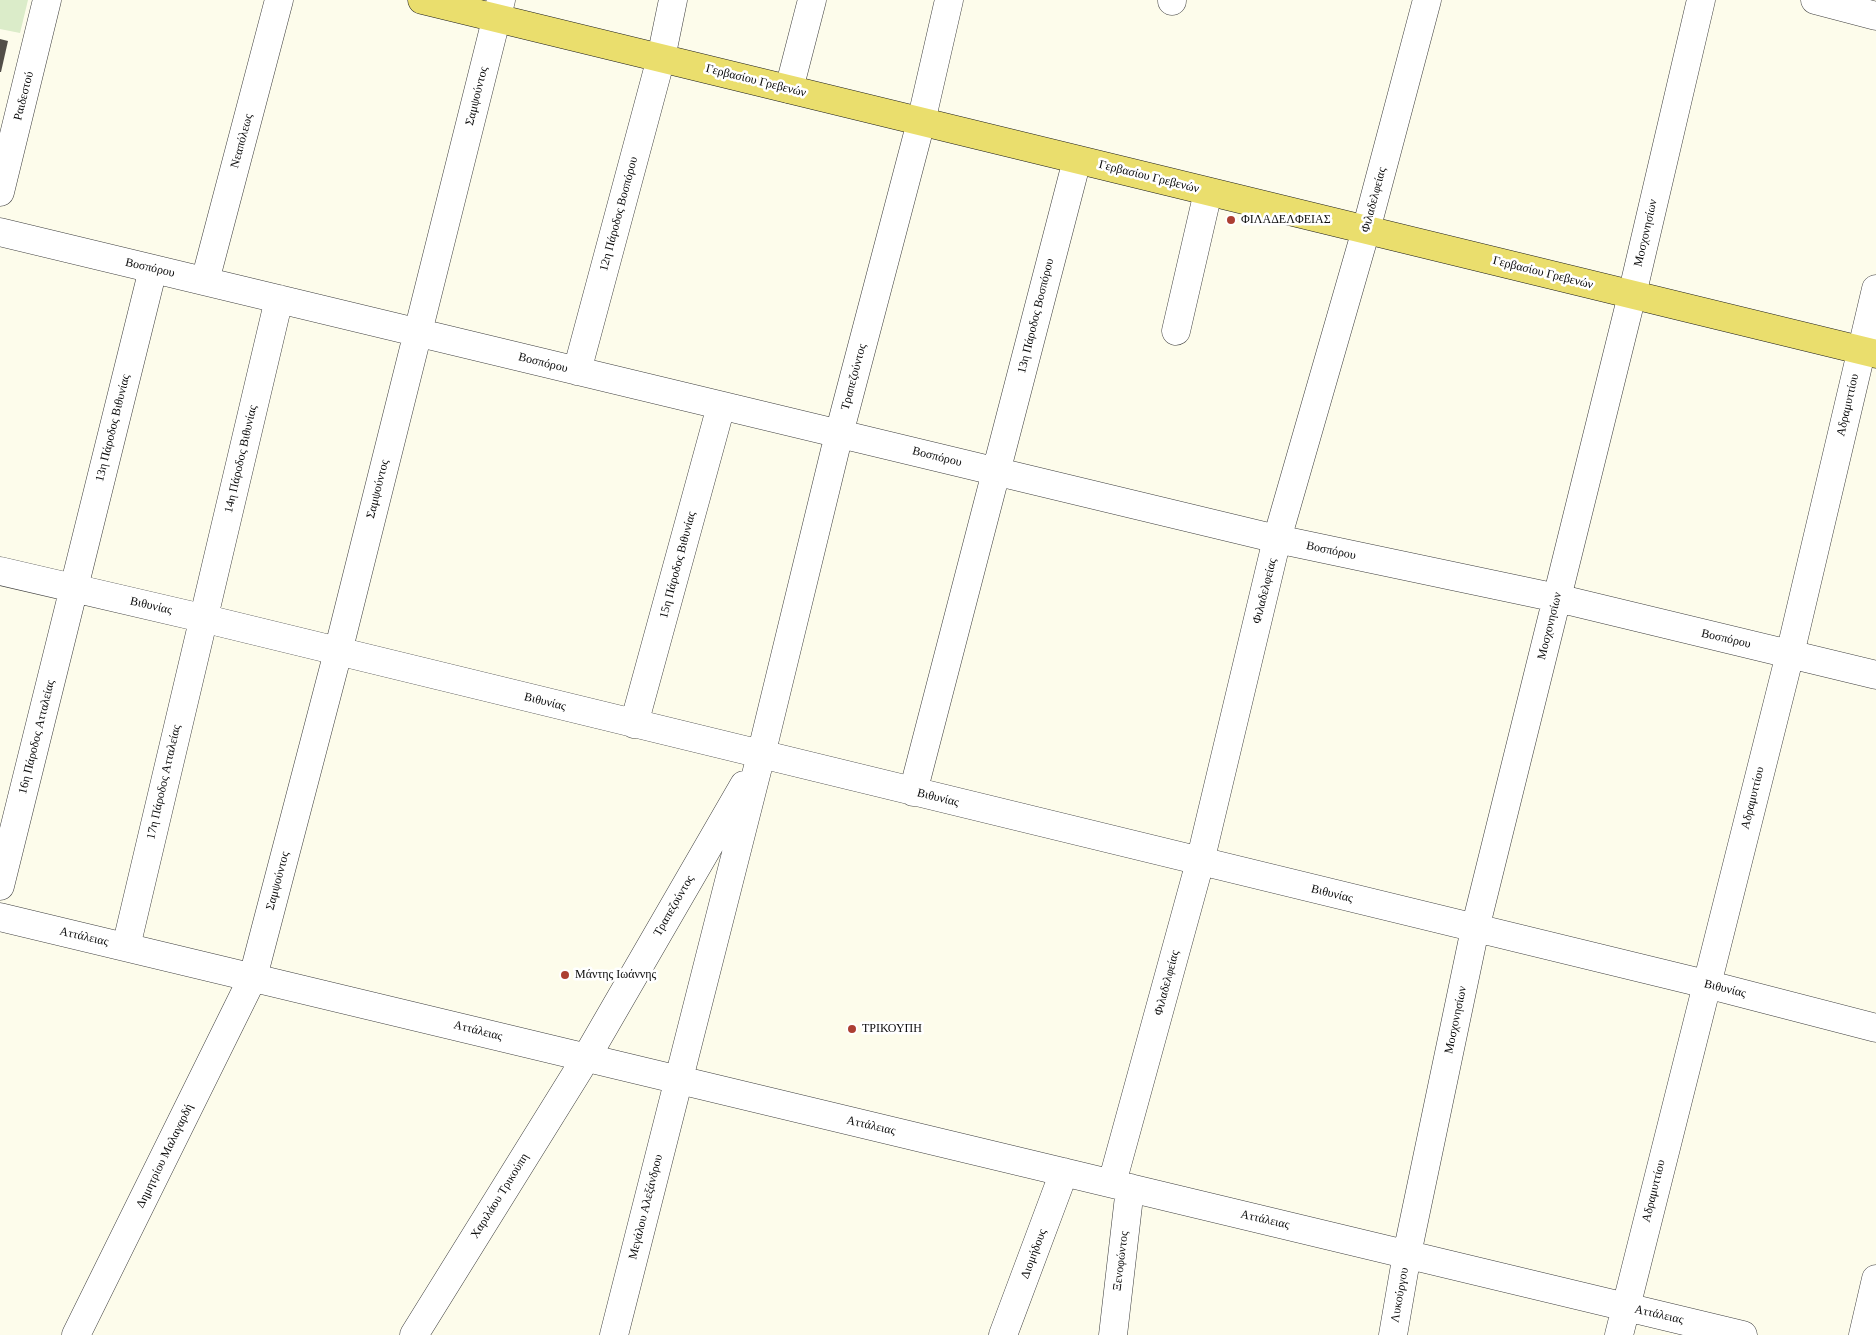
<!DOCTYPE html>
<meta charset="utf-8">
<style>
body{margin:0}
canvas{display:block;background:#fdfceb}
</style>
<canvas width="1876" height="1335"></canvas>
<script>
const ctx = document.querySelector('canvas').getContext('2d');
ctx.lineJoin = 'round';
function paint(path, color) {
  ctx.fillStyle = color;
  ctx.fill(path, 'evenodd');
}
function toPath(rows) {
  const path = new Path2D();
  for (const r of rows) {
    path.moveTo(r[0], r[1]);
    for (let i = 2; i < r.length; i += 2) path.lineTo(r[i], r[i + 1]);
  }
  return path;
}
function stroke(path, color, width, dash) {
  ctx.strokeStyle = color;
  ctx.lineWidth = width;
  ctx.lineCap = dash ? 'butt' : 'round';
  ctx.setLineDash(dash || []);
  ctx.stroke(path);
}
function write(font, color, halo, rows, align = 'center') {
  ctx.font = font + ' Georgia,serif';
  ctx.lineWidth = 5;
  ctx.setLineDash([]);
  ctx.textBaseline = 'middle';
  ctx.strokeStyle = halo;
  ctx.fillStyle = color;
  for (const [text, x, y, turn = 0] of rows) {
    ctx.save();
    ctx.translate(x, y);
    ctx.rotate((+turn || 0) * Math.PI / 180);
    ctx.textAlign = isNaN(turn) ? turn : align;
    if (halo) ctx.strokeText(text, 0, 0);
    ctx.fillText(text, 0, 0);
    ctx.restore();
  }
}
paint(toPath([
 [0,0,28,0,20,33,0,29]
]), '#dbecc9');
paint(toPath([
 [0,39,8,41,1,72,0,72]
]), '#524e48');
const minor = toPath([
 [1815,0,1876,16],
 [1172,1,1172,0],
 [789,89,812,0],
 [0,192,47,0],
 [0,232,1277,539,1557,598,1876,675],
 [205,281,279,0],
 [1176,331,1208,192],
 [577,371,661,58,673,0],
 [0,571,202,618,1706,984,1876,1028],
 [634,724,721,406],
 [913,792,1077,160],
 [0,886,153,269],
 [0,917,1743,1335],
 [126,947,279,299],
 [1112,1183,1200,862,1277,539,1366,230,1427,0],
 [76,1335,253,977,338,652,501,0],
 [414,1335,586,1058,744,785],
 [614,1335,761,755,839,434,921,122,949,0],
 [1003,1335,1064,1172],
 [1113,1335,1130,1188],
 [1393,1335,1407,1254,1475,929,1632,295,1701,0],
 [1619,1335,1790,654,1876,289],
 [1863,1335,1876,1279]
]);
const major = toPath([
 [422,0,1876,354]
]);
stroke(minor, '#3e3e3e', 29);
stroke(major, '#1c1c1c', 29);
stroke(minor, '#fff', 28);
stroke(major, '#eade6d', 28);
for (const [x, y, r, color] of [
 [1231,220,5,"#ac3e32"],
 [565,975,5,"#ac3e32"],
 [852,1029,5,"#ac3e32"]
]) {
  const dot = new Path2D();
  dot.arc(x, y, r, 0, 2 * Math.PI);
  ctx.fillStyle = color;
  ctx.fill(dot);
  stroke(dot, '#fff', 2);
}
write('12px', '#0b0b0b', '#fff', [
 ["Γερβασίου Γρεβενών",756,81,14],
 ["Ραιδεστού",24,96,-76],
 ["Σαμψούντος",477,96,-76],
 ["Νεαπόλεως",242,141,-75],
 ["Γερβασίου Γρεβενών",1149,177,14],
 ["Φιλαδελφείας",1374,200,-75],
 ["12η Πάροδος Βοσπόρου",619,214,-75],
 ["Μοσχονησίων",1646,233,-77],
 ["Βοσπόρου",150,268,13],
 ["Γερβασίου Γρεβενών",1543,273,14],
 ["13η Πάροδος Βοσπόρου",1036,316,-76],
 ["Βοσπόρου",543,363,14],
 ["Τραπεζούντος",854,377,-75],
 ["Αδραμυττίου",1848,405,-77],
 ["13η Πάροδος Βιθυνίας",113,428,-76],
 ["Βοσπόρου",937,457,14],
 ["14η Πάροδος Βιθυνίας",241,459,-77],
 ["Σαμψούντος",378,489,-76],
 ["Βοσπόρου",1331,551,12],
 ["15η Πάροδος Βιθυνίας",678,565,-75],
 ["Φιλαδελφείας",1265,591,-76],
 ["Βιθυνίας",151,606,13],
 ["Μοσχονησίων",1550,626,-76],
 ["Βοσπόρου",1726,639,13],
 ["Βιθυνίας",545,702,14],
 ["16η Πάροδος Ατταλείας",37,737,-76],
 ["17η Πάροδος Ατταλείας",164,782,-77],
 ["Βιθυνίας",938,798,14],
 ["Αδραμυττίου",1753,798,-76],
 ["Σαμψούντος",278,881,-75],
 ["Βιθυνίας",1332,894,14],
 ["Τραπεζούντος",674,906,-60],
 ["Αττάλειας",84,937,13],
 ["Φιλαδελφείας",1167,983,-75],
 ["Βιθυνίας",1725,989,14],
 ["Μοσχονησίων",1456,1020,-78],
 ["Αττάλειας",478,1031,14],
 ["Αττάλειας",871,1126,13],
 ["Δημητρίου Μαλαγαρδή",165,1156,-64],
 ["Αδραμυττίου",1654,1191,-76],
 ["Χαριλάου Τρικούπη",500,1196,-58],
 ["Μεγάλου Αλεξάνδρου",646,1207,-76],
 ["Αττάλειας",1265,1220,13],
 ["Διομήδους",1034,1254,-69],
 ["Ξενοφώντος",1121,1261,-83],
 ["Λυκούργου",1400,1295,-80],
 ["Αττάλειας",1659,1315,13]
]);
write('12px', '#0b0b0b', '#fff', [
 ["ΦΙΛΑΔΕΛΦΕΙΑΣ",1241,220],
 ["Μάντης Ιωάννης",575,975],
 ["ΤΡΙΚΟΥΠΗ",862,1029]
], 'left');
</script>
